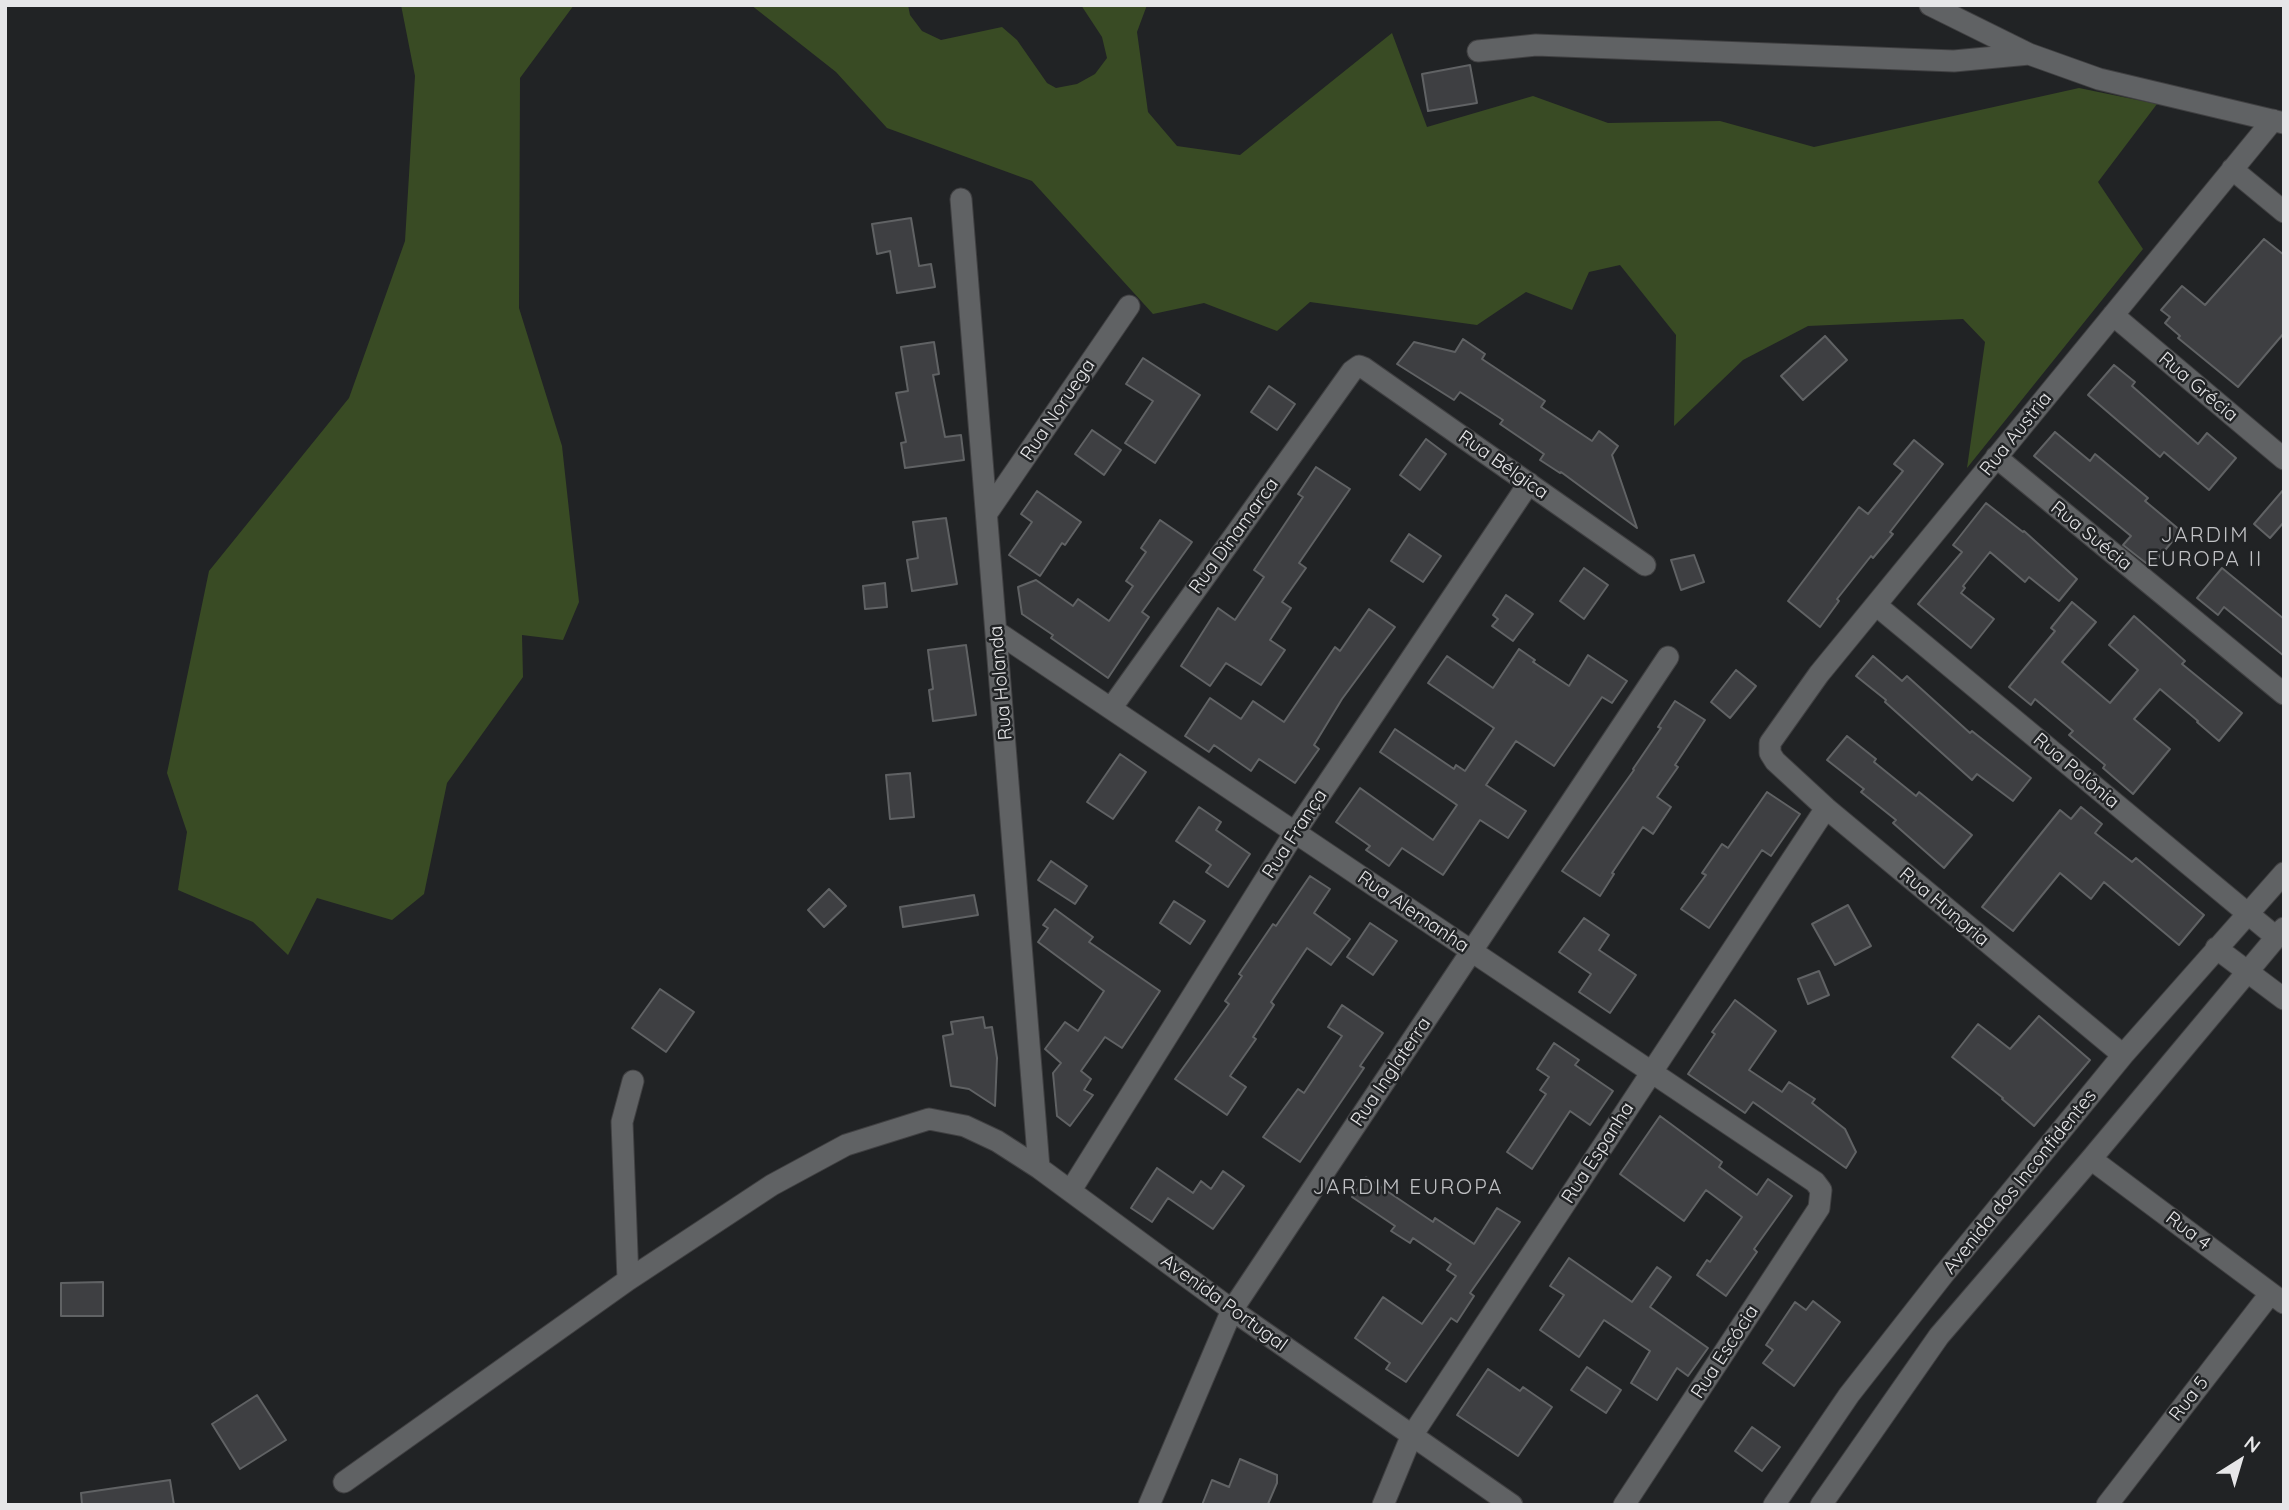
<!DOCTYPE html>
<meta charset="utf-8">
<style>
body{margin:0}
#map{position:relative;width:2289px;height:1510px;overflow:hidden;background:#212325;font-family:Quicksand,sans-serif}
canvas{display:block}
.frame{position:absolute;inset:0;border:7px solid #e6e6e8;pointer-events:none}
.north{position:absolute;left:2205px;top:1426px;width:70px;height:70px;-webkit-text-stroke:5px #212325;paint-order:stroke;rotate:37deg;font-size:19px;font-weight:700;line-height:28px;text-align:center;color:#e6e6e8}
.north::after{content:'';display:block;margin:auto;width:24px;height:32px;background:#e6e6e8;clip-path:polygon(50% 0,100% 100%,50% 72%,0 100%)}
</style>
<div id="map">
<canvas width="2289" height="1510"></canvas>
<div class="frame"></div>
<div class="north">N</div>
</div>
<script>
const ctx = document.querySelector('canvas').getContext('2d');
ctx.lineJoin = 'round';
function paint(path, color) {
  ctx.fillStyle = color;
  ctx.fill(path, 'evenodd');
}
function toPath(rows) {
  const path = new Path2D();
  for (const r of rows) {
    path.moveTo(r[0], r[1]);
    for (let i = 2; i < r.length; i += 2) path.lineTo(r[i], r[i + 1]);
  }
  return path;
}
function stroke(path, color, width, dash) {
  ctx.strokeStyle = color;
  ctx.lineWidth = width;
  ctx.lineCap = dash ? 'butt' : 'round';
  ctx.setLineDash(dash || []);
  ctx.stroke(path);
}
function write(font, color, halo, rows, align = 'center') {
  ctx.font = font + ' Quicksand,sans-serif';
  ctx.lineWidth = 5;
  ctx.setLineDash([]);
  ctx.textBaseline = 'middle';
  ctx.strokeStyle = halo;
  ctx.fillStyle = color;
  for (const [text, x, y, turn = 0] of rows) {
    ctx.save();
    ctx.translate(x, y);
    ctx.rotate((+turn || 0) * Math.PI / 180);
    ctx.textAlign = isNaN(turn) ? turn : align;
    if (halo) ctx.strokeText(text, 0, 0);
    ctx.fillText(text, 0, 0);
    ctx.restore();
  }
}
paint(toPath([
 [401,5,574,5,520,78,519,308,562,446,579,602,563,640,522,635,523,677,447,783,424,894,392,920,317,898,288,955,253,922,178,890,187,832,167,773,209,571,349,398,405,241,415,76],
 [751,5,908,5,910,15,922,31,941,40,1002,27,1017,40,1047,83,1056,88,1077,84,1095,74,1107,58,1102,37,1081,5,1147,5,1137,32,1148,112,1177,146,1240,155,1392,33,1427,127,1533,96,1608,123,1720,121,1814,147,2079,88,2157,104,2098,182,2143,249,1967,468,1985,342,1963,319,1808,326,1743,360,1674,426,1676,335,1620,265,1589,272,1572,310,1526,292,1477,325,1310,302,1277,331,1204,303,1153,314,1032,181,887,128,836,72]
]), '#394b24');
const building = toPath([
 [1470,65,1477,103,1428,111,1422,74,1470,65],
 [911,218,919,266,931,264,935,287,897,293,890,251,877,254,872,224,911,218],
 [2264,239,2284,255,2284,333,2238,387,2178,338,2180,336,2165,323,2170,317,2161,310,2182,286,2205,305,2264,239],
 [1825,336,1847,360,1803,400,1781,376,1825,336],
 [1463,339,1485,354,1482,359,1545,401,1541,407,1592,441,1599,431,1618,446,1612,455,1637,528,1561,472,1560,473,1540,460,1544,454,1500,424,1503,420,1460,392,1454,400,1397,364,1414,342,1455,352,1463,339],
 [934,342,939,374,933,375,945,437,961,435,964,460,905,468,901,443,906,442,896,393,908,391,901,347,934,342],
 [1143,358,1200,395,1155,463,1125,443,1153,401,1126,384,1143,358],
 [2114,365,2135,382,2132,386,2198,444,2207,433,2236,458,2209,490,2164,452,2160,457,2088,395,2114,365],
 [1269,386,1295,404,1277,430,1251,412,1269,386],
 [1092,430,1121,450,1104,475,1075,454,1092,430],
 [2055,432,2090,461,2095,454,2148,498,2145,501,2181,531,2151,567,2123,545,2131,536,2034,456,2055,432],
 [1426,439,1446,454,1420,490,1400,475,1426,439],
 [1914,440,1943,464,1890,532,1893,534,1873,558,1871,556,1837,599,1839,601,1820,627,1788,601,1859,507,1868,514,1903,471,1894,464,1914,440],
 [1316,467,1350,489,1299,563,1306,568,1282,602,1291,608,1270,640,1285,650,1261,685,1226,663,1210,686,1181,666,1218,608,1235,620,1264,577,1254,570,1303,497,1298,494,1316,467],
 [2284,489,2284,522,2270,538,2254,524,2284,489],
 [1037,491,1081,522,1065,545,1062,543,1040,576,1009,555,1032,522,1021,514,1037,491],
 [1986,503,2023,532,2024,531,2077,579,2059,601,2029,577,2025,582,1990,552,1963,586,1965,588,1961,593,1994,619,1971,648,1918,604,1962,552,1953,545,1986,503],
 [946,518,957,584,912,591,907,560,918,558,913,522,946,518],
 [1160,520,1192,542,1142,612,1149,617,1108,678,1051,638,1053,635,1022,614,1018,587,1036,580,1073,606,1078,599,1109,621,1133,586,1126,581,1146,552,1141,548,1160,520],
 [1409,534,1441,556,1423,582,1391,561,1409,534],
 [1694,555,1704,582,1681,590,1671,560,1694,555],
 [1584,568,1608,585,1584,619,1560,601,1584,568],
 [2222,568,2284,619,2284,656,2224,607,2218,615,2197,598,2222,568],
 [885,583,887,607,865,609,863,586,885,583],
 [1506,595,1533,614,1513,641,1492,626,1498,619,1493,615,1506,595],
 [2072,602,2096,622,2062,662,2110,703,2138,670,2109,645,2134,616,2185,661,2182,664,2242,713,2219,741,2197,722,2198,721,2160,689,2134,719,2170,749,2133,794,2103,768,2105,765,2069,735,2073,731,2035,699,2031,705,2009,687,2055,631,2051,628,2072,602],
 [1369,609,1395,627,1342,699,1314,745,1319,749,1295,783,1259,759,1251,771,1214,745,1209,752,1185,736,1210,698,1241,719,1253,701,1284,722,1335,647,1340,651,1369,609],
 [966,645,976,715,933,721,929,690,933,689,928,650,966,645],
 [1519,649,1535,660,1533,662,1569,686,1588,655,1627,681,1612,703,1602,697,1554,766,1516,741,1486,785,1526,811,1508,838,1480,820,1443,875,1402,848,1389,866,1366,850,1370,846,1336,822,1360,788,1433,840,1457,805,1380,752,1395,729,1454,769,1456,765,1465,771,1494,728,1428,683,1447,656,1493,688,1519,649],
 [1873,656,1902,681,1907,676,1970,733,1972,731,2031,778,2013,801,1977,774,1972,780,1885,702,1886,700,1856,676,1873,656],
 [1736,670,1756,686,1730,718,1711,702,1736,670],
 [1675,701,1705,720,1675,765,1678,767,1657,797,1671,807,1653,834,1643,827,1612,873,1614,874,1600,896,1562,871,1634,770,1633,769,1661,728,1658,727,1675,701],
 [1847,736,1876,759,1874,762,1916,796,1919,792,1972,835,1944,868,1893,823,1896,820,1861,792,1864,789,1827,760,1847,736],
 [1120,754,1146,772,1113,819,1087,802,1120,754],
 [910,773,914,817,890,819,886,775,910,773],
 [1767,792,1800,814,1771,856,1762,850,1709,928,1681,909,1706,875,1702,873,1722,844,1728,848,1767,792],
 [1199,807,1221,822,1216,830,1250,854,1228,887,1206,872,1211,865,1176,841,1199,807],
 [2081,807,2102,824,2095,833,2132,862,2136,858,2204,915,2179,945,2104,882,2091,899,2060,873,2013,931,1982,907,2060,810,2071,819,2081,807],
 [1051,861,1087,886,1075,904,1038,880,1051,861],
 [1310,876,1330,889,1314,913,1350,939,1331,965,1307,948,1271,1002,1274,1005,1253,1037,1256,1039,1230,1076,1246,1087,1227,1115,1175,1079,1229,1004,1225,1001,1242,976,1239,974,1273,924,1276,926,1310,876],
 [829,889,846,906,824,927,808,910,829,889],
 [974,895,978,915,903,927,900,907,974,895],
 [1174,901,1205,921,1190,944,1160,923,1174,901],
 [1848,905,1871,946,1835,965,1812,924,1848,905],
 [1055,909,1093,937,1089,942,1160,991,1122,1048,1105,1037,1081,1071,1091,1079,1084,1090,1093,1095,1070,1126,1057,1116,1053,1073,1061,1063,1045,1049,1065,1022,1078,1031,1104,991,1038,942,1048,928,1043,925,1055,909],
 [1584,918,1609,935,1599,950,1636,975,1610,1013,1579,992,1591,974,1559,952,1584,918],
 [1370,923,1397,941,1373,975,1347,957,1370,923],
 [1819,971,1829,995,1808,1004,1798,979,1819,971],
 [660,989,694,1012,666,1052,632,1028,660,989],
 [1735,1000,1776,1031,1749,1070,1782,1092,1789,1082,1815,1099,1812,1103,1845,1129,1856,1152,1846,1168,1753,1102,1745,1113,1688,1074,1715,1034,1712,1032,1735,1000],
 [1342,1005,1383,1033,1360,1066,1364,1068,1300,1162,1263,1137,1298,1089,1304,1093,1342,1036,1328,1027,1342,1005],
 [2039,1016,2090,1060,2034,1126,2002,1099,2003,1098,1952,1057,1978,1024,2010,1049,2039,1016],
 [983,1017,985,1028,992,1027,997,1058,995,1106,969,1089,951,1086,943,1036,953,1034,951,1022,983,1017],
 [1554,1043,1579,1060,1575,1065,1613,1091,1590,1125,1570,1111,1532,1169,1507,1152,1546,1094,1540,1090,1549,1077,1537,1069,1554,1043],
 [1660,1116,1722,1162,1719,1167,1757,1195,1768,1179,1792,1196,1754,1249,1757,1252,1726,1296,1697,1275,1707,1260,1710,1262,1742,1217,1706,1190,1684,1221,1620,1174,1660,1116],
 [1157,1168,1193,1193,1201,1181,1211,1189,1223,1171,1244,1186,1213,1229,1168,1198,1152,1222,1131,1208,1157,1168],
 [1366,1177,1433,1222,1435,1218,1474,1244,1497,1208,1520,1222,1470,1293,1474,1296,1457,1322,1451,1318,1406,1382,1386,1369,1390,1363,1355,1338,1383,1297,1422,1324,1456,1276,1447,1270,1451,1264,1413,1238,1410,1243,1391,1231,1395,1226,1352,1197,1366,1177],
 [1569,1258,1632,1302,1657,1267,1671,1277,1650,1307,1708,1348,1688,1376,1677,1368,1657,1400,1631,1383,1650,1351,1604,1320,1579,1357,1540,1330,1564,1295,1550,1286,1569,1258],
 [103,1282,103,1316,61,1316,61,1283,103,1282],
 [1813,1301,1840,1322,1794,1386,1763,1363,1773,1350,1766,1345,1795,1302,1806,1310,1813,1301],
 [1587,1367,1621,1390,1606,1413,1571,1390,1587,1367],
 [1488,1369,1520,1391,1523,1387,1552,1407,1518,1456,1457,1415,1488,1369],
 [257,1395,286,1440,240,1469,212,1424,257,1395],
 [1752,1427,1780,1447,1762,1471,1735,1451,1752,1427],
 [1240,1459,1277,1475,1277,1483,1268,1504,1270,1505,1202,1505,1212,1480,1229,1487,1240,1459],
 [170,1480,174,1505,82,1505,81,1493,170,1480]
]);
paint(building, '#3e3f42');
stroke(building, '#606264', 2);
const minor = toPath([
 [1930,5,2029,54,2099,79,2284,123],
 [1478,51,1536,45,1954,61,2029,54],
 [2232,169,2284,212],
 [961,199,1039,1168],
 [2113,315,2284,459],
 [1996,457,2284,694],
 [987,513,1129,306],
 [1876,605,2276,937],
 [997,632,1815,1182,1821,1190,1819,1208,1624,1505],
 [1112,707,1352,371,1359,366,1364,368,1645,565],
 [2216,948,2284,999],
 [2123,1055,1826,808,1775,761,1770,753,1770,743,1819,674,2273,120],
 [2091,1159,2284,1303],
 [1071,1190,1295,832,1529,483],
 [628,1280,622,1122,633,1081],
 [344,1482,628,1280,772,1185,846,1145,929,1119,965,1126,997,1141,1039,1168,1232,1310,1512,1505],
 [1149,1505,1232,1310,1668,657],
 [1383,1505,1411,1437,1826,808],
 [1774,1505,1849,1395,1943,1275,2123,1055,2284,873],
 [1821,1505,1939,1336,2091,1159,2284,928],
 [2107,1505,2270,1294]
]);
stroke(minor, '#404042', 23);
stroke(minor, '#606264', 21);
write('19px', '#e6e6e8', '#212325', [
 ["Rua Grécia",2198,387,40],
 ["Rua Noruega",1058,410,-56],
 ["Rua Austria",2016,434,-51],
 ["Rua Bélgica",1503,465,35],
 ["Rua Dinamarca",1234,536,-54],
 ["Rua Suécia",2091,536,39],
 ["Rua Holanda",1001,683,-95],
 ["Rua Polônia",2076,771,40],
 ["Rua França",1295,834,-57],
 ["Rua Hungria",1944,907,40],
 ["Rua Alemanha",1413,912,34],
 ["Rua Inglaterra",1391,1072,-56],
 ["Rua Espanha",1598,1153,-57],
 ["Avenida dos Inconfidentes",2020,1182,-51],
 ["Rua 4",2188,1231,37],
 ["Avenida Portugal",1224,1303,36],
 ["Rua Escócia",1725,1352,-57],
 ["Rua 5",2189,1399,-52]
]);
ctx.letterSpacing = '2px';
write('21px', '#c0c1c4', '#212325', [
 ["JARDIM",2205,536],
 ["EUROPA II",2205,560],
 ["JARDIM EUROPA",1408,1188]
]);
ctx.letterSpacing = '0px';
</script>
